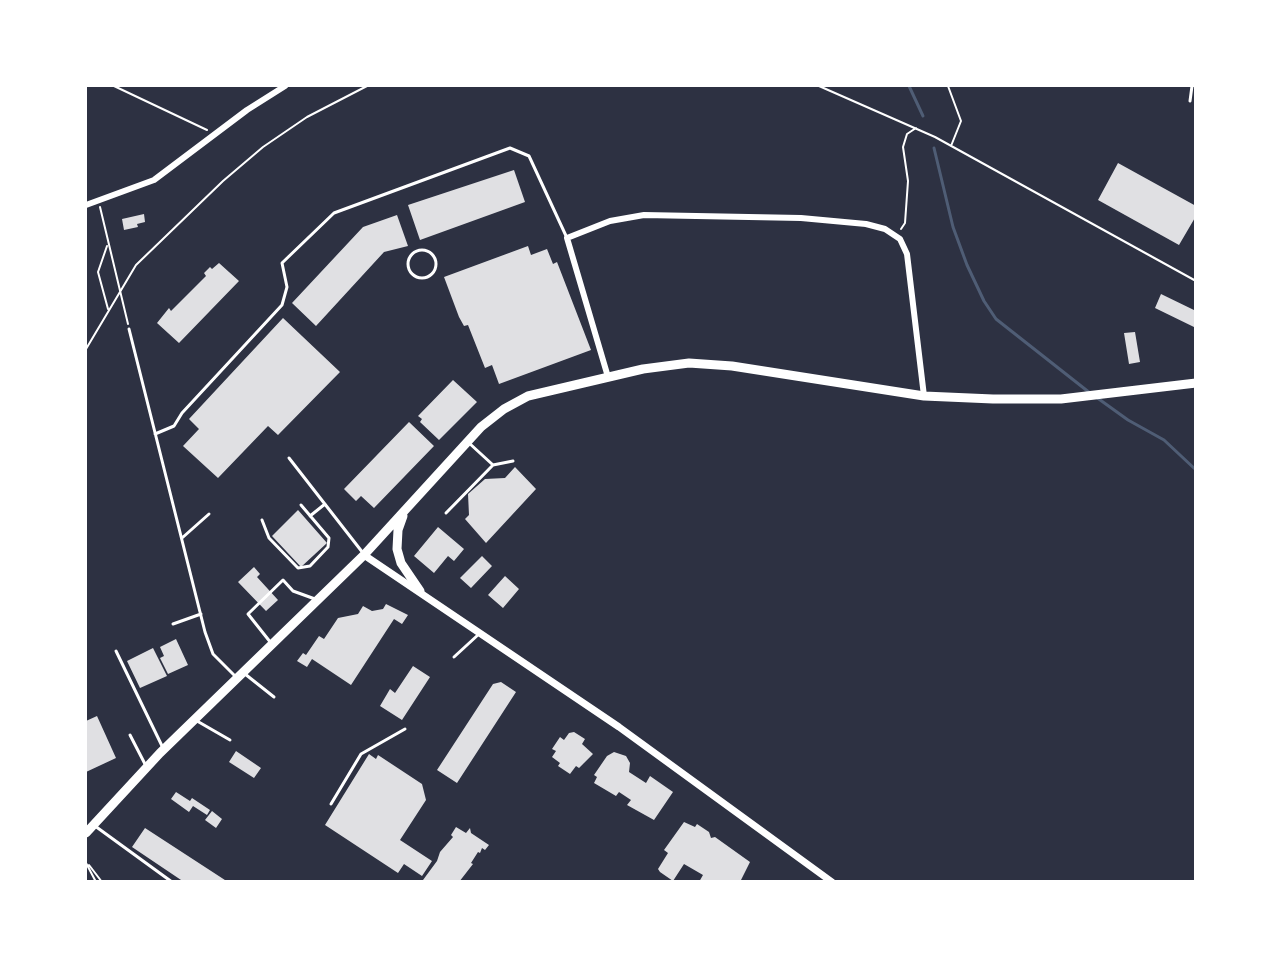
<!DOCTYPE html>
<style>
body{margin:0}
#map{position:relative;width:1281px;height:967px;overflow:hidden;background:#2d3142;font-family:"Nunito Sans",sans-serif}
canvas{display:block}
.frame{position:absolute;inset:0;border:87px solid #fff;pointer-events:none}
</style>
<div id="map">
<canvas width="1281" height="967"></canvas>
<div class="frame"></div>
</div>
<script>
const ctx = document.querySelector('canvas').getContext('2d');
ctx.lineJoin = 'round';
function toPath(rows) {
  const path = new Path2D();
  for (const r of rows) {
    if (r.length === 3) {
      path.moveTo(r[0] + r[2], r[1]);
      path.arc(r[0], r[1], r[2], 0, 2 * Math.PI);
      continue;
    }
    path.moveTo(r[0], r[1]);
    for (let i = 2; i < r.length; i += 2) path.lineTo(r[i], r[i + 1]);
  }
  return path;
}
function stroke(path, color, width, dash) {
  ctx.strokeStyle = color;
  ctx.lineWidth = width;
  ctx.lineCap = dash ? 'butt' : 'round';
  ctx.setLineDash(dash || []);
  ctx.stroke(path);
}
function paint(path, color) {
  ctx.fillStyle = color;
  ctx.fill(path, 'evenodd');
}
stroke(toPath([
 [909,86,923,116],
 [934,148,953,227,967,265,984,301,996,319,1090,393],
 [1096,397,1128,420,1164,440,1196,470]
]), '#4f5d75', 3);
paint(toPath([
 [1118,163,1196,206,1196,216,1179,245,1098,200],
 [514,170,525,202,420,240,408,205],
 [144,214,145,222,137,224,138,227,124,230,122,219],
 [397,215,408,246,384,252,316,326,292,303,363,227],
 [528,246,531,255,547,249,553,264,557,262,591,350,499,384,492,365,485,368,468,325,464,326,459,317,444,277],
 [219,263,239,281,179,343,157,323,169,308,171,311,206,276,204,273,210,267,212,269],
 [1161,294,1196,311,1196,328,1155,308],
 [283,318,340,372,278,435,268,426,218,478,183,446,199,429,189,419],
 [1135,332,1140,362,1129,364,1124,333],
 [453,380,477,402,439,440,420,422,422,419,418,416],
 [409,422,434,446,374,508,361,496,356,501,344,489],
 [515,467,536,489,486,543,465,519,469,515,468,494,485,479,505,478],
 [298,510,327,543,301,567,272,536],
 [438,527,464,549,454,561,448,556,434,573,414,556],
 [482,556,492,566,471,588,460,578],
 [254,567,260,574,257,577,278,600,266,611,238,582],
 [505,576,519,589,503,608,488,595],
 [386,604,408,615,402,624,394,619,351,685,312,659,307,667,297,661,303,653,306,655,319,636,324,639,338,618,358,614,363,606,372,611,383,609],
 [176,639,188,665,168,674,160,658,164,656,160,647],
 [153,648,167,676,140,688,127,661],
 [413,666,430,677,402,720,380,706,390,689,395,693],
 [501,682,516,692,457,783,437,770,493,684],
 [97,716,116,758,86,772,86,721],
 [574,732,585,739,582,744,593,754,579,768,576,766,570,774,558,766,560,763,552,757,556,751,552,749,560,737,564,740,569,733],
 [236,751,261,768,254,778,229,762],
 [614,752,626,756,630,763,629,772,646,783,650,776,673,792,654,820,627,805,631,800,619,792,616,796,594,783,597,777,594,775,607,756],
 [369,754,376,759,378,755,422,784,426,800,400,840,432,861,422,876,404,864,398,873,325,825],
 [176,792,190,801,192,798,210,810,207,815,193,806,189,812,171,799],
 [212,811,222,819,216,828,205,820],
 [684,822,695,827,697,824,709,832,711,838,715,837,750,862,741,880,699,882,703,875,684,864,673,881,660,872,658,869,668,853,664,850],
 [456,827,466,833,470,828,471,833,489,845,485,850,482,848,480,853,478,852,471,863,473,864,459,882,425,882,423,880,437,861,440,852,453,837,451,835],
 [145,828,228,882,184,882,132,847]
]), '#e0e0e3');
stroke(toPath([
 [114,86,207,130],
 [819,86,935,137,1196,281],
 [948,86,961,121,951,146],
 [100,207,128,324],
 [901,229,905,223,908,181,903,147,907,134,916,128],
 [107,246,98,272,108,309],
 [86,349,136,265,223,181,263,147,307,117,367,86],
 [86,863,96,882],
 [89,865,102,882]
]), '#fff', 2);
stroke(toPath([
 [1190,101,1192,86],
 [422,264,14],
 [129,329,205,632,213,654,235,676],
 [155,434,174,426,182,413,282,305,287,287,282,263,334,213,510,148,529,156,567,238],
 [469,443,493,465,513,461],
 [289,458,363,553],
 [446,513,493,465],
 [310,516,325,504],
 [262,520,269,538,298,568,310,566,328,547,329,538,301,505],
 [182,538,209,514],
 [173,624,201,614],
 [271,643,248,614,283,580,293,591,315,599],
 [116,651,163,748],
 [454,657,479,634],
 [245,674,274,697],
 [197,721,230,740],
 [130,735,146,766],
 [331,804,361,754,405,729],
 [95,826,172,882]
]), '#fff', 3);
stroke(toPath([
 [86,205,154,180,247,110,285,86],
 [608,377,567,238,610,221,644,215,801,218,866,224,885,229,900,239,907,254,924,396]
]), '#fff', 6);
stroke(toPath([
 [364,555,619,727,832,882]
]), '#fff', 7);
stroke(toPath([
 [403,516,398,530,397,549,401,563,420,591],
 [86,833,160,753,364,555,481,427,504,409,528,396,643,369,689,363,732,366,924,396,993,399,1061,399,1196,383]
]), '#fff', 9);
</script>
